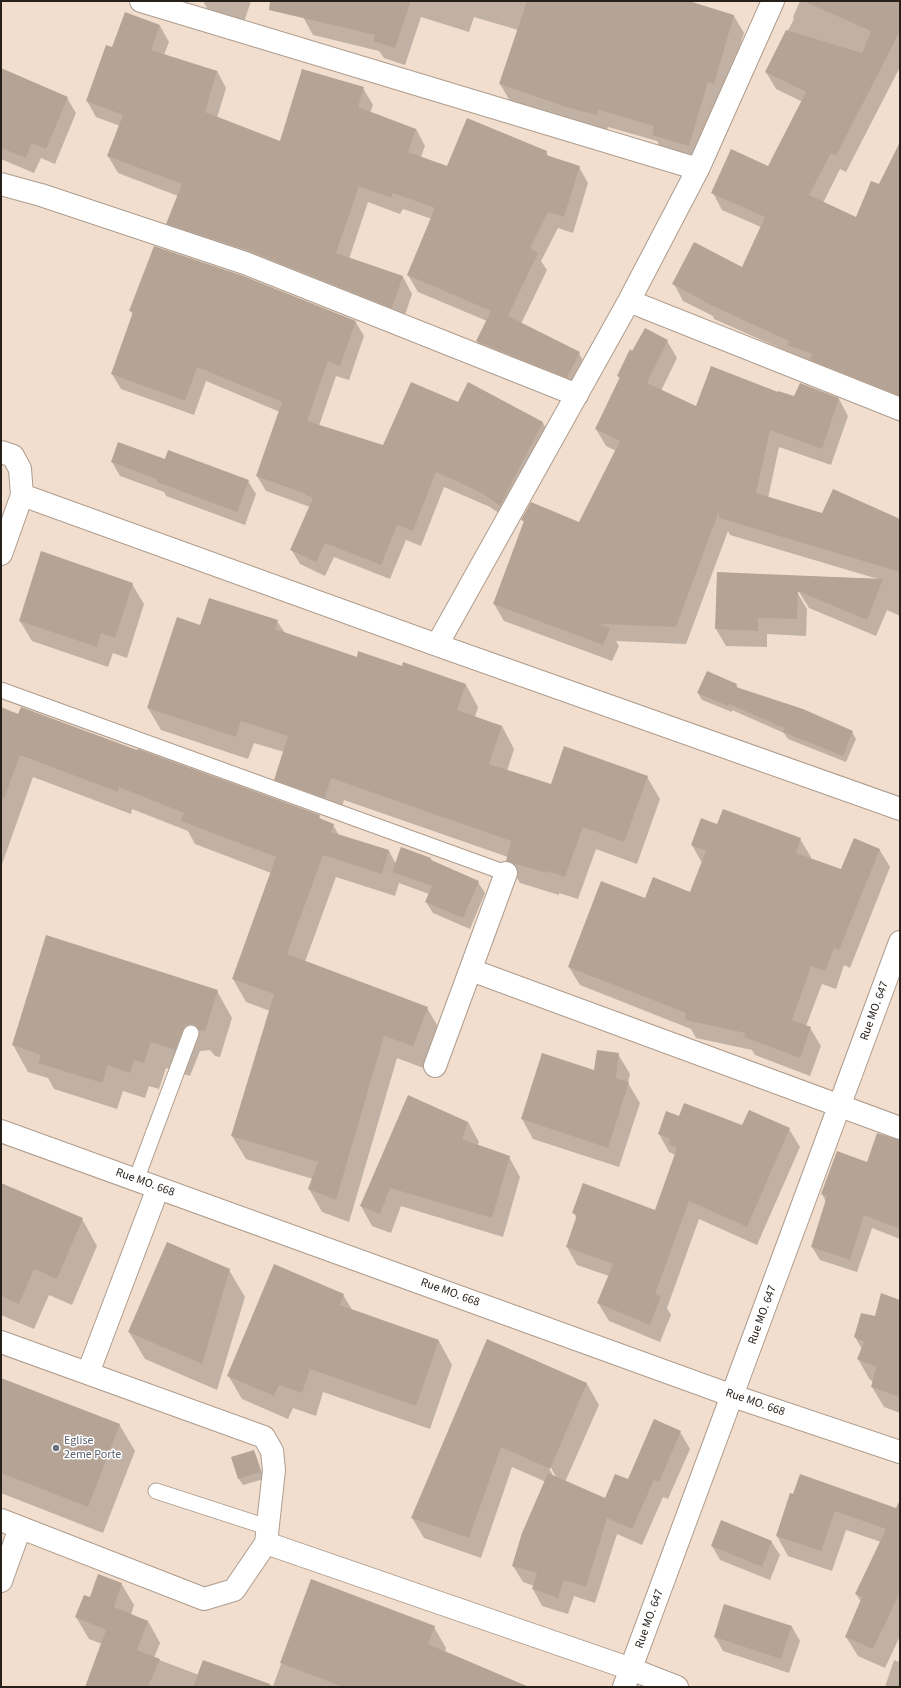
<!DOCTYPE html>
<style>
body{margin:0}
#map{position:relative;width:901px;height:1688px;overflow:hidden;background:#f1dece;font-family:"Source Sans 3",sans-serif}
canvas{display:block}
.frame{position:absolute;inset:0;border:2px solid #26201a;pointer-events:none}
</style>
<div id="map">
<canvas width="901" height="1688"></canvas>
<div class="frame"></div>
</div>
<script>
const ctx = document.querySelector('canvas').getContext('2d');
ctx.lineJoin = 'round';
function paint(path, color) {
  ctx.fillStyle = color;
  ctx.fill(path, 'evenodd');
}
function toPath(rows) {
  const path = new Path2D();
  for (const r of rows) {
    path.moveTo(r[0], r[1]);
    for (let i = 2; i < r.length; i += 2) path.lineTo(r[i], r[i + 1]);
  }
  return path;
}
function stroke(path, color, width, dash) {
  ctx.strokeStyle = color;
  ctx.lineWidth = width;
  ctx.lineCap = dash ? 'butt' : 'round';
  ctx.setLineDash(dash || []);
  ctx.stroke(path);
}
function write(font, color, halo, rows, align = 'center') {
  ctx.font = font + ' "Source Sans 3",sans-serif';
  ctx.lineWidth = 3;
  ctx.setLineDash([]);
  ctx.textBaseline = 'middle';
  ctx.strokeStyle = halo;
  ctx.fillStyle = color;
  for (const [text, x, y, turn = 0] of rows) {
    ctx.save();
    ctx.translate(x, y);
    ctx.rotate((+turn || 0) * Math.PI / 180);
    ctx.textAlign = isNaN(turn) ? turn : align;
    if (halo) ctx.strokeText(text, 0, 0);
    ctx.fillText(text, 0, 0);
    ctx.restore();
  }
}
paint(toPath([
 [203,1,251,1,244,22,208,10],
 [307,1,686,1,734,16,744,33,723,101,699,163,663,152,657,141,608,127,606,132,510,101,500,84,518,30,474,17,469,32,421,17,405,65,384,58,379,51,313,35,303,17],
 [800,1,900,1,900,67,846,172,840,169,823,203,856,218,879,185,900,144,900,408,795,355,714,319,713,316,683,301,674,284,743,268,761,227,722,210,713,193,769,167,803,102,776,89,766,72,794,19,793,17],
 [160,26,169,42,164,55,217,71,226,88,217,118,281,143,363,88,373,105,370,113,416,129,425,146,421,157,448,167,546,152,549,157,579,167,588,183,573,233,558,228,541,261,547,270,521,324,579,353,588,370,577,394,487,358,477,341,487,321,418,292,408,275,432,219,403,209,400,214,368,202,349,259,403,277,412,294,402,324,177,240,168,224,178,196,118,173,108,156,120,126,96,117,87,101,112,49],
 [1,69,67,98,76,113,55,164,41,158,34,173,1,159],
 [130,310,355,321,364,336,349,380,336,376,319,426,384,447,458,403,469,384,543,423,551,438,509,520,490,507,444,487,421,546,406,540,390,579,334,557,325,576,300,564,291,549,310,507,266,491,257,476,280,412,206,381,194,415,121,389,112,374,133,315],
 [667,341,677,358,661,391,696,408,779,394,794,397,839,399,848,416,831,465,779,447,768,498,823,514,899,519,900,516,900,616,887,610,876,636,809,608,799,592,797,592,807,609,806,636,767,634,767,647,726,646,716,629,718,573,878,579,730,535,728,531,686,644,616,641,619,646,612,661,504,621,494,604,524,522,522,520,580,523,616,451,606,446,596,429,620,379,618,376,633,352],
 [165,461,248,481,256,494,245,525,166,496,164,492,120,476,112,462],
 [132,584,144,604,127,658,113,653,108,667,32,641,20,621],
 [277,621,285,633,357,658,402,667,466,685,478,707,475,717,502,726,514,749,507,771,551,786,647,777,660,799,637,864,596,849,578,899,559,893,559,895,520,883,507,861,508,857,344,800,338,820,288,802,276,779,284,752,254,743,248,759,161,730,148,708,201,626],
 [736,685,739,689,852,732,856,739,846,762,788,739,784,733,732,710,732,712,702,700,698,693],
 [1,708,19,715,319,816,322,821,333,825,339,835,389,851,396,864,431,859,433,862,478,882,485,893,470,929,433,913,426,902,429,894,399,883,395,896,336,877,305,962,427,1008,440,1030,426,1069,397,1058,349,1222,322,1212,309,1189,313,1179,246,1159,232,1136,270,1011,246,1002,233,979,271,873,195,844,188,831,132,809,131,814,33,777,1,867],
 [718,826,800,839,811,857,810,859,842,870,879,849,890,867,850,968,844,965,836,989,822,984,806,1026,810,1028,821,1046,810,1076,755,1055,752,1050,696,1038,691,1029,580,985,569,967,645,899,691,893,702,863,692,845],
 [47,936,217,991,232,1018,220,1057,215,1056,210,1050,200,1051,190,1076,166,1068,159,1089,149,1086,145,1098,123,1091,117,1109,54,1089,48,1078,28,1072,13,1045],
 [618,1054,630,1074,628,1083,640,1103,619,1167,533,1139,522,1119],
 [680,1117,743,1126,789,1129,800,1147,757,1245,699,1219,667,1308,671,1315,660,1342,609,1321,598,1303,609,1276,577,1265,567,1247,577,1219,574,1213,656,1211,675,1155,669,1152,659,1134],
 [468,1122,479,1142,477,1146,509,1157,520,1177,503,1237,401,1206,391,1233,372,1226,361,1206],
 [900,1141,900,1239,872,1228,857,1272,820,1260,812,1247,826,1202,822,1194],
 [1,1184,82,1219,97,1246,72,1305,49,1295,34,1329,1,1315],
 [229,1270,245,1297,217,1390,145,1359,129,1332],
 [343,1295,353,1311,439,1341,452,1365,430,1429,323,1392,316,1416,293,1408,288,1419,242,1399,228,1375],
 [900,1301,900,1413,884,1407,872,1387,873,1381,870,1380,858,1359,862,1349,855,1337,875,1317],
 [488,1341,587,1384,599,1405,565,1482,605,1500,680,1432,690,1449,668,1499,663,1497,642,1545,617,1534,595,1603,574,1596,568,1614,542,1606,533,1589,534,1586,523,1582,513,1566,546,1482,512,1467,481,1558,424,1538,412,1518],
 [549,1464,556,1477,554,1477,547,1465],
 [1,1379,119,1424,135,1451,103,1533,1,1493],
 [254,1451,257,1458,264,1479,243,1485,239,1479,232,1457],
 [793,1496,897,1509,900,1502,900,1636,885,1668,858,1656,846,1637,861,1602,856,1594,881,1542,846,1530,832,1571,788,1556,777,1536],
 [722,1521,771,1541,780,1555,770,1580,720,1560,712,1546],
 [312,1580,434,1627,446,1648,445,1652,527,1687,86,1687,102,1644,89,1639,76,1617,91,1598,121,1583,134,1605,131,1615,148,1621,160,1643,154,1658,199,1675,204,1661,273,1686],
 [792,1627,800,1641,789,1673,723,1651,715,1637],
 [894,1660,900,1662,900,1687,885,1687]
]), '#0003');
paint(toPath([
 [270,1,411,1,395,48,373,41,375,35,269,10],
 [527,1,689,1,734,15,714,84,708,82,689,146,652,135,654,126,598,110,597,115,569,108,499,84],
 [803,1,900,1,900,31,836,156,831,153,809,195,856,217,871,181,879,184,900,142,900,396,810,360,812,354,787,345,789,341,704,302,704,301,672,284,694,242,742,267,765,217,711,193,731,149,768,166,806,92,765,72,786,30,862,53,871,31],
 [125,12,160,25,151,50,217,71,205,112,280,141,302,69,364,87,358,107,416,129,408,152,447,166,467,118,547,151,546,155,580,166,564,217,548,212,530,248,538,253,508,316,580,352,567,378,476,341,491,311,407,275,435,208,393,193,391,198,359,186,336,253,403,276,392,308,250,251,166,224,182,184,107,156,123,115,86,101,106,45,112,47],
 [1,68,68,97,46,149,32,143,26,158,1,148],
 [154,246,241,275,356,321,340,366,328,361,307,421,383,445,411,382,458,402,468,382,543,422,500,506,480,492,436,472,413,531,397,525,381,565,325,543,316,562,290,550,313,498,305,495,306,494,256,476,282,402,197,367,185,401,111,374,133,312,129,311],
 [645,328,668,340,647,383,696,406,711,366,778,392,778,391,794,396,800,383,839,398,822,449,770,430,756,493,822,513,833,489,900,519,900,572,719,518,719,511,676,627,600,624,610,628,603,645,493,604,524,521,521,520,531,502,579,522,620,441,595,429,620,377,617,376,630,349,632,351],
 [118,442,165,459,168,450,249,480,237,512,157,482,157,479,111,462],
 [41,551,133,583,115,638,101,633,97,647,19,621],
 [717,572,762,574,883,579,867,620,798,591,797,619,758,618,758,631,715,629],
 [209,598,278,620,275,629,357,657,358,651,402,666,403,662,466,684,457,710,502,726,489,764,551,784,564,746,648,776,624,842,583,827,565,877,547,871,546,873,506,861,511,841,331,778,325,798,274,780,288,736,241,721,236,737,147,708,177,617,200,625],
 [707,671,737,684,736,687,803,709,853,731,843,756,783,732,784,728,729,704,728,706,697,693],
 [1,707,18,714,21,707,137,750,138,749,320,815,319,818,334,824,331,832,389,850,382,874,323,855,287,954,428,1007,413,1046,384,1036,336,1200,308,1189,318,1162,231,1136,274,994,232,979,276,857,181,821,184,813,119,787,118,792,20,755,4,799,1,799],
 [723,809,801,838,796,853,841,869,854,838,880,849,839,950,834,948,825,971,811,966,792,1020,811,1027,800,1058,744,1037,745,1033,685,1020,686,1013,568,967,601,881,645,898,653,877,690,892,706,851,691,845,701,818,717,824],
 [401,847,431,858,431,860,479,881,463,918,425,902,432,886,392,872],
 [46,935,218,990,205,1031,199,1030,194,1024,185,1025,175,1050,151,1042,144,1063,134,1060,130,1073,108,1065,102,1083,38,1063,41,1055,12,1045],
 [597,1050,619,1053,616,1078,629,1082,608,1148,521,1119,542,1053,594,1070],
 [408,1095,468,1122,462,1139,510,1156,492,1218,390,1188,380,1214,360,1206],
 [684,1103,742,1125,749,1110,790,1128,747,1227,689,1201,655,1294,661,1296,650,1325,597,1303,613,1264,566,1247,577,1215,572,1213,583,1183,655,1210,677,1148,668,1144,670,1139,658,1134,666,1111,679,1116],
 [877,1133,900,1140,900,1229,864,1215,850,1260,811,1247,827,1196,821,1194,837,1151,867,1162],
 [1,1183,83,1218,57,1279,34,1269,19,1304,1,1296],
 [167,1242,230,1269,202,1364,128,1332],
 [274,1264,344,1294,340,1305,439,1340,416,1406,310,1369,302,1393,279,1385,274,1396,227,1376],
 [881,1293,900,1300,900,1397,871,1387,876,1367,857,1359,864,1342,854,1337,861,1313,875,1316],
 [487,1339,587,1383,550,1469,501,1447,469,1538,411,1518],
 [1,1378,120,1424,88,1507,1,1473],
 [654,1419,681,1431,659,1482,654,1480,632,1529,607,1518,586,1587,564,1580,558,1598,532,1589,537,1573,512,1566,522,1533,548,1473,605,1498,615,1474,628,1479],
 [254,1450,261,1472,238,1479,231,1457],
 [800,1474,896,1508,900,1500,900,1592,873,1649,845,1637,862,1597,855,1594,886,1529,835,1511,821,1551,776,1536,790,1493,793,1494],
 [721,1520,772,1541,762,1567,711,1546],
 [98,1574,122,1583,114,1607,148,1621,137,1650,160,1659,148,1687,85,1687,106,1630,75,1617,84,1595,90,1597],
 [311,1579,435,1626,428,1644,529,1687,343,1687,280,1663],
 [724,1604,792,1626,781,1659,714,1637],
 [203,1660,270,1684,270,1687,193,1687]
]), '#b5a495');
const service = toPath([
 [1,690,506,873],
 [136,1180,191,1033],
 [156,1491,267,1527]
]);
const minor = toPath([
 [141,1,698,169],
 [1,184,41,195,245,263,577,395],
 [629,301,900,409],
 [1,452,13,456,20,469,22,495],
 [1,554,22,495,437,645,900,809],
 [437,645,629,301,698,169,773,1],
 [471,970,900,1128],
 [435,1066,506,873],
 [1,1131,733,1396,900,1452],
 [1,1342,264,1437,272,1451,274,1470,266,1543,234,1590,204,1599,1,1520],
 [88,1373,158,1188],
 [266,1543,631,1669,677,1687],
 [1,1581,20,1528],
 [624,1687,900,942]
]);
stroke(service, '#ae9c8d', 17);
stroke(minor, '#ae9c8d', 24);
stroke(service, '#fff', 15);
stroke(minor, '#fff', 22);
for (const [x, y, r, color] of [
 [56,1448,4,"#6b7280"]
]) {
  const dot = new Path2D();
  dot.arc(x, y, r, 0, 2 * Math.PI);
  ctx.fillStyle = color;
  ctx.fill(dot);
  stroke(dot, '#fff', 1.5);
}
write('12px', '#26201a', '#fff', [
 ["Rue MO. 647",875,1011,-70],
 ["Rue MO. 668",145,1183,20],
 ["Rue MO. 668",450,1293,20],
 ["Rue MO. 647",763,1315,-70],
 ["Rue MO. 668",755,1403,19],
 ["Rue MO. 647",650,1619,-70]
]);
write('12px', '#5b616d', '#fff', [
 ["Eglise",64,1441],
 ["2eme Porte",64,1455]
], 'left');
</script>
